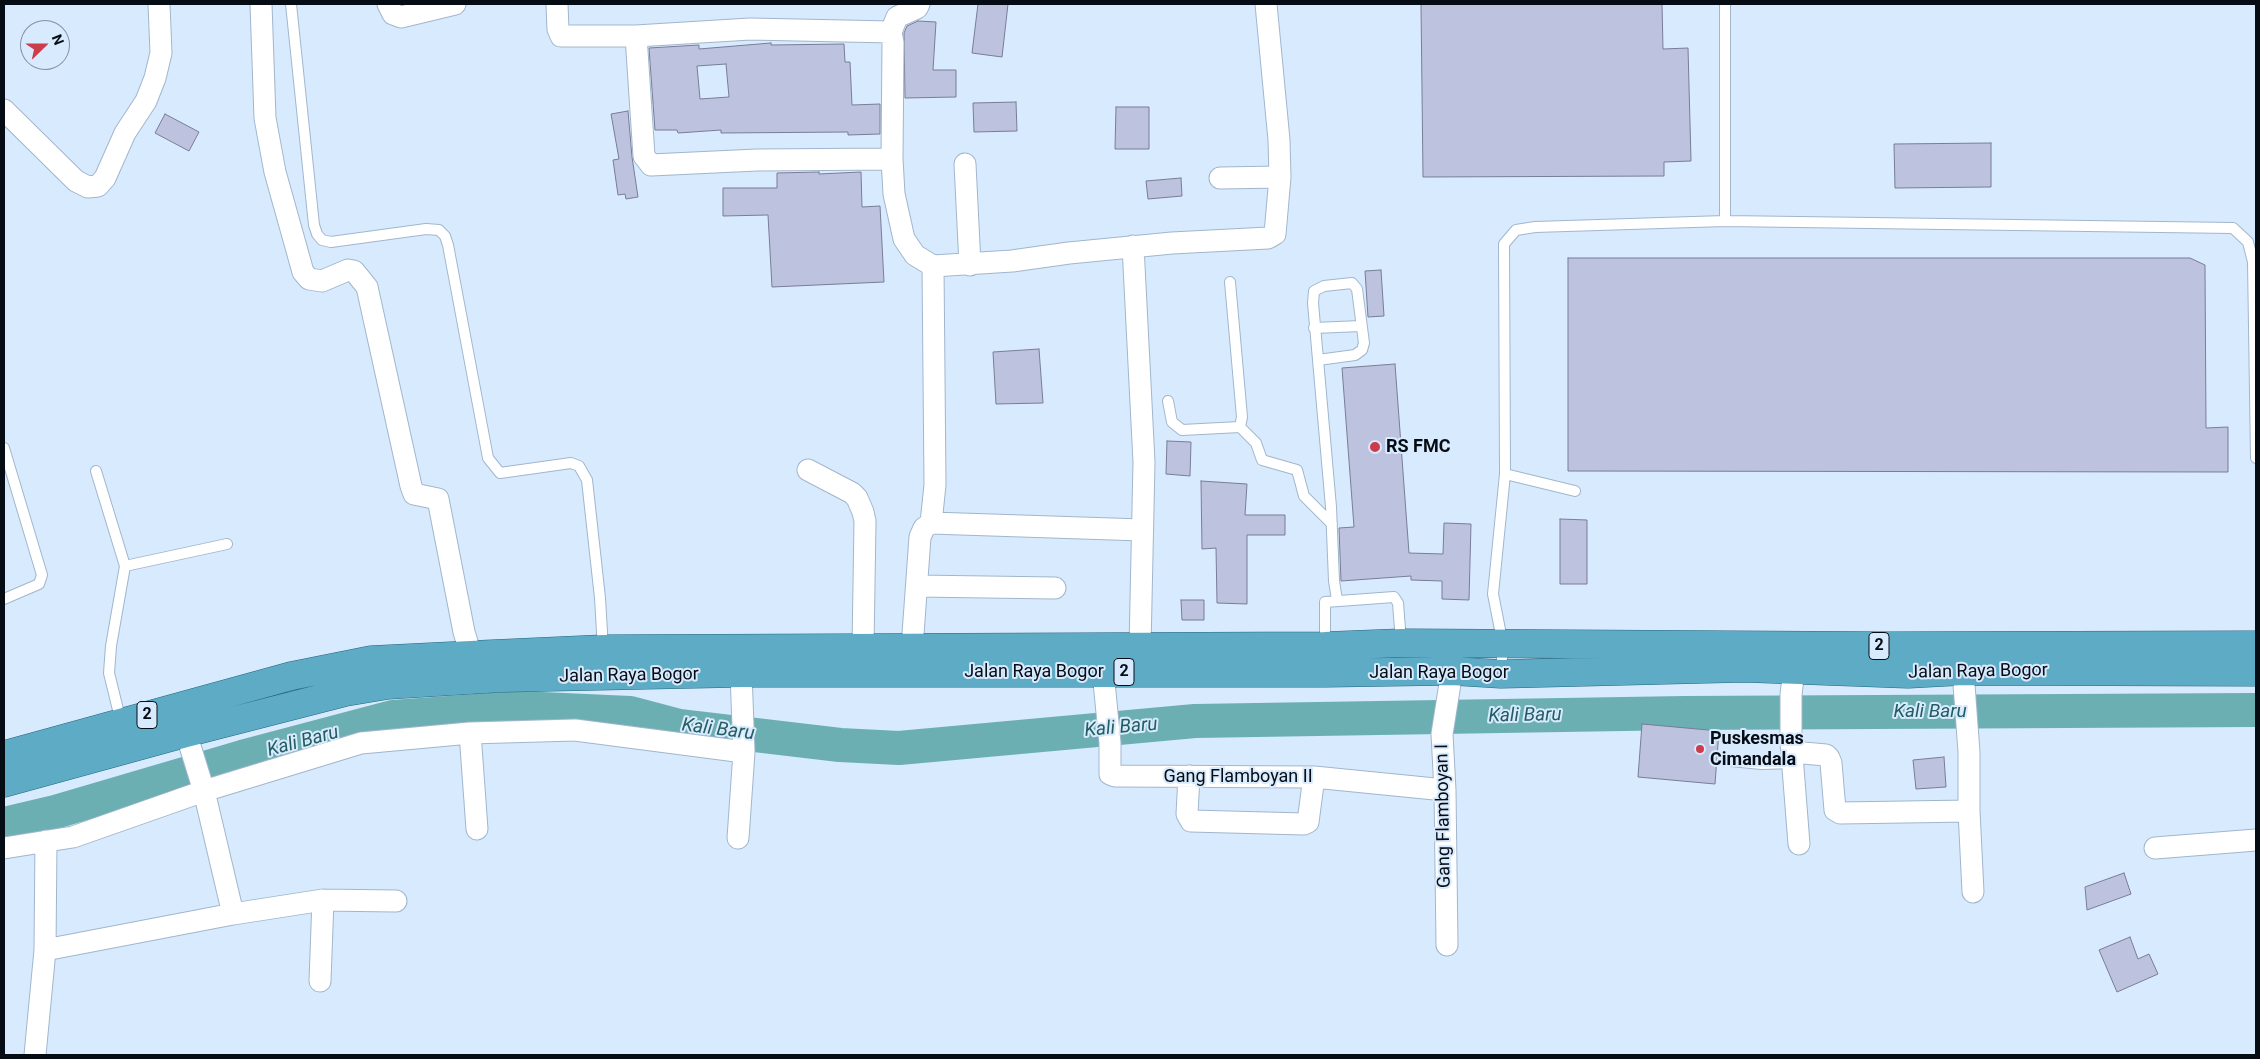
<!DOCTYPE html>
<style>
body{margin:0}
#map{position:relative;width:2260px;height:1059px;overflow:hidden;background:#d8eafd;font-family:Roboto,sans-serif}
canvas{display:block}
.frame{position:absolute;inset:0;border:5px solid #060c14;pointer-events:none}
.north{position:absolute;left:20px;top:20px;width:50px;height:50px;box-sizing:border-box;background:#d8eafd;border:1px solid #8491a0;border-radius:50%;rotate:68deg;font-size:14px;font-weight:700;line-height:20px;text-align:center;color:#060c14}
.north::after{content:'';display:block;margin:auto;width:18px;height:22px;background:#cc3c4a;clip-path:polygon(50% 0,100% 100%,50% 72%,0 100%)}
</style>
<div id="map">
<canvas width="2260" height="1059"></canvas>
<div class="frame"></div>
<div class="north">N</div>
</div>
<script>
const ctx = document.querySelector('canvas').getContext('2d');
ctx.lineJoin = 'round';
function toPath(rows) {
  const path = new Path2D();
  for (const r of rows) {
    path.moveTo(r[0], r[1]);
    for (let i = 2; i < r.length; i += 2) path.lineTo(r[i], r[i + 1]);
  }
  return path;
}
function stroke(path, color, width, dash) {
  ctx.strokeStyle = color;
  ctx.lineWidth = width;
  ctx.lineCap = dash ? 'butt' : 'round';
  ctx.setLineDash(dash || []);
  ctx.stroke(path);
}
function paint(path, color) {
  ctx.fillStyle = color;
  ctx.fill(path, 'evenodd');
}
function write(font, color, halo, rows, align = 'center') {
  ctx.font = font + ' Roboto,sans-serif';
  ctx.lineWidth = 4;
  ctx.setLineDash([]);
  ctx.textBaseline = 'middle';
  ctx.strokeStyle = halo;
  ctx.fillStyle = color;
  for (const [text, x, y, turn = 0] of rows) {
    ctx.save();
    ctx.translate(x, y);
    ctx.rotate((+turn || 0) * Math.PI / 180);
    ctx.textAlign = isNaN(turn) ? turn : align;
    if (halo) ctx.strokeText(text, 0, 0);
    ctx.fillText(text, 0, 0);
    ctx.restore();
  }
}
stroke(toPath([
 [4,824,55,812,242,757,393,717,519,708,630,713,679,726,840,745,899,748,1195,721,1685,713,2256,710]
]), '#6bafb2', 34);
const building = toPath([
 [978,4,1008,4,1002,57,972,53,978,4],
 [1421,4,1662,4,1663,49,1688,48,1691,161,1664,162,1664,176,1423,177,1421,4],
 [918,21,936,22,933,70,956,70,956,97,905,98,904,33,907,26,918,21],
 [771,43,771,45,844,44,845,62,850,62,852,105,880,104,880,134,848,135,848,132,721,133,721,130,678,133,677,130,655,130,649,48,699,45,699,49,771,43],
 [726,64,729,97,700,99,697,66,726,64],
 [1016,102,1017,131,974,132,973,103,1016,102],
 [1116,107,1149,107,1149,149,1115,149,1116,107],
 [628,111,632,157,638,197,626,199,625,194,618,195,613,160,619,159,611,114,628,111],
 [165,114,199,132,189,151,155,133,165,114],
 [1991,143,1991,187,1895,188,1894,144,1991,143],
 [819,172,819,174,861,172,862,207,880,206,884,282,772,287,768,215,723,216,723,188,777,188,777,173,819,172],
 [1181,178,1182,196,1148,199,1146,181,1181,178],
 [1568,258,2190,258,2205,265,2206,428,2228,427,2228,472,1568,471,1568,258],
 [1381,270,1384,316,1368,317,1365,271,1381,270],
 [1039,349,1043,403,996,404,993,352,1039,349],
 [1395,364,1409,553,1443,554,1444,523,1471,524,1469,600,1442,599,1442,581,1411,580,1411,576,1341,581,1339,528,1354,527,1342,368,1395,364],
 [1167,441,1191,442,1190,476,1166,474,1167,441],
 [1201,481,1247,484,1245,515,1285,515,1285,535,1247,535,1247,604,1217,603,1216,548,1202,549,1201,481],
 [1560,519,1587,520,1587,584,1560,584,1560,519],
 [1181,600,1204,600,1204,620,1182,620,1181,600],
 [1642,724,1719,731,1715,784,1638,777,1642,724],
 [1944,757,1946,787,1916,789,1913,760,1944,757],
 [2124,873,2131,894,2087,910,2085,887,2124,873],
 [2130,937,2138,959,2149,954,2158,974,2117,992,2099,950,2130,937]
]);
paint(building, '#bdc2df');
stroke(building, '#787d97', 1);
const service = toPath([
 [291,4,314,225,317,234,322,240,331,242,426,229,439,230,445,236,448,245,488,458,500,473,571,463,579,466,587,480,600,598,603,649],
 [1725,4,1725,221],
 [1230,282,1242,417,1240,427,1256,443,1262,460,1297,470,1304,496,1332,524],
 [1314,328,1361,326],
 [1318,360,1355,355,1362,350,1364,343,1357,289,1352,283,1324,286,1314,291,1313,303,1331,507,1334,581,1337,600],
 [1168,401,1172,422,1182,430,1240,427],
 [4,448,42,575,39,584,4,599],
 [96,471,125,566,111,646,109,673,121,722],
 [1505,474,1575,491],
 [125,566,227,544],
 [1325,644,1325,602,1394,597,1398,603,1401,642],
 [1501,672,1503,645,1493,594,1505,474,1504,244,1516,230,1535,227,1725,221,2233,228,2248,242,2253,262,2256,458],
 [1730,761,1762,764,1793,763]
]);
const minor = toPath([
 [261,4,265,118,275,172,303,272,309,279,322,281,348,270,354,271,367,287,411,486,414,494,438,499,464,632,471,655],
 [388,4,393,14,401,17,455,4],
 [557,4,558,29,561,36,636,36,750,29,891,32],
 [919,4,917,8,897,17,891,32,893,43,892,159,894,194,904,239,915,255,933,266,1012,261,1069,253,1172,243,1268,238,1275,234,1280,177,1279,140,1266,4],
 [636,36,644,156,651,165,757,160,892,159],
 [4,110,76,181,88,187,98,186,105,178,125,133,146,101,155,78,161,53,159,4],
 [965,164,970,265],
 [1220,178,1280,177],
 [1133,246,1144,462,1140,647],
 [933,266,935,485,931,523,1142,530],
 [808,470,852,493,857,498,863,512,865,521,863,648],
 [917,586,1055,588],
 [912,648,920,537,924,528,931,523],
 [1794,668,1791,695,1791,743,1799,844],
 [1963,671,1969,752,1969,811,1973,892],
 [1103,672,1110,743,1110,774,1115,776,1314,777,1445,790],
 [186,733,204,791,233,914],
 [470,733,477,829],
 [1792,752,1826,755,1829,758,1831,763,1835,810,1840,813,1969,811],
 [1189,776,1187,814,1191,821,1304,824,1308,822,1314,777],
 [738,838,744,752,741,673],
 [4,848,73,837,204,791,361,743,470,733,575,730,744,752],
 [2155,848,2256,840],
 [1447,945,1445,790,1442,734,1452,671],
 [45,950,233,914,323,900,396,901],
 [320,981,323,900],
 [35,1055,45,950,46,841]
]);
const trunk = toPath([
 [4,755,291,676,371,660,471,655,603,649,1325,646,1401,643,1889,646,2256,645],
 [4,783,186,733,346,692,388,685,501,678,741,673,1325,673,1452,671,1501,674,1745,668,1908,674,1963,671,2256,672]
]);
stroke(service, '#a1b6cd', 12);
stroke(minor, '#a1b6cd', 23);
stroke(trunk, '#25667f', 29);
stroke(service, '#fff', 10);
stroke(minor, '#fff', 21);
stroke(trunk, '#5eabc6', 28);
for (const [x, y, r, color] of [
 [1375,447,6,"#cc3c4a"],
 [1700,749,5,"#cc3c4a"]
]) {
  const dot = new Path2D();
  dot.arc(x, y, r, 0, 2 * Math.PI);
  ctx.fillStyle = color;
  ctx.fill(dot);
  stroke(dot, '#d8eafd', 2);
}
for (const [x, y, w] of [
 [1879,646,20],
 [1124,672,20],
 [147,715,20]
]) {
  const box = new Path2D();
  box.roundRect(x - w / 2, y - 13.5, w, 27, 4);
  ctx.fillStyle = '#d8eafd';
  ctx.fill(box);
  stroke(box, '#060c14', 1);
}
write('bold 16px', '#060c14', null, [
 ["2",1879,646],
 ["2",1124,672],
 ["2",147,715]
]);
write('bold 18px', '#060c14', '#d8eafd', [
 ["RS FMC",1386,447],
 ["Puskesmas",1710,739],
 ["Cimandala",1710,760]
], 'left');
write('18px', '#060c14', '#d8eafd', [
 ["Jalan Raya Bogor",1034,672],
 ["Jalan Raya Bogor",1978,672,-1],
 ["Jalan Raya Bogor",1439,673],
 ["Jalan Raya Bogor",629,676,-1],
 ["Gang Flamboyan II",1238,777],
 ["Gang Flamboyan I",1444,816,-91]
]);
write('italic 19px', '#235d60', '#d8eafd', [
 ["Kali Baru",1930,712],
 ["Kali Baru",1525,716,-1],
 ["Kali Baru",1121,728,-5],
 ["Kali Baru",718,730,7],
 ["Kali Baru",303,742,-15]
]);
</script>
